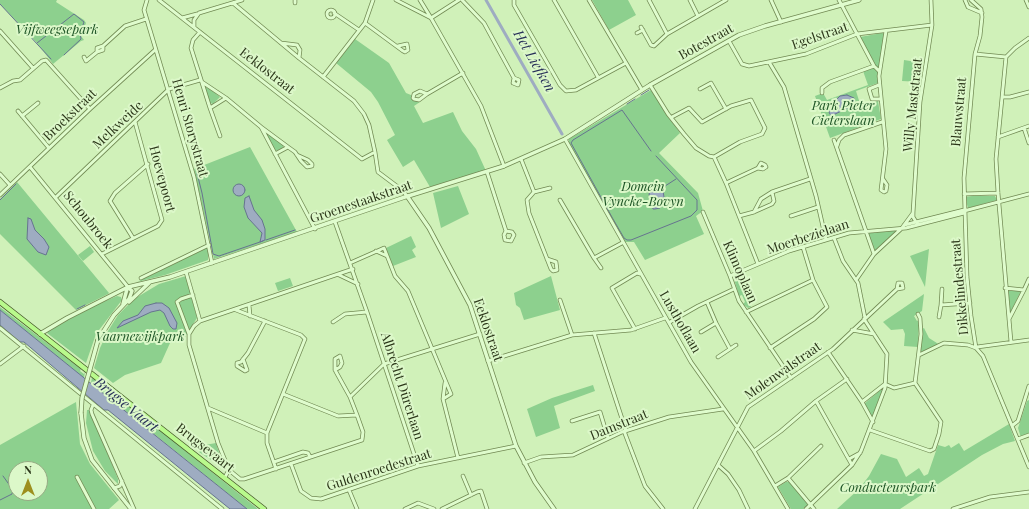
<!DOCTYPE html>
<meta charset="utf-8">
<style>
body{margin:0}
#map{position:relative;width:1029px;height:509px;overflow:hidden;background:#d0f1b9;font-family:"Playfair Display",serif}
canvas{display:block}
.north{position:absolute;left:8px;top:461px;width:40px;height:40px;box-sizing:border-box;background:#dcf8c9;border:1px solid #95aa83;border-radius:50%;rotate:0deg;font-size:11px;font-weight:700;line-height:16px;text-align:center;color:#2b3619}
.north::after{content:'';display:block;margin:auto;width:14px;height:18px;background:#9d8f1e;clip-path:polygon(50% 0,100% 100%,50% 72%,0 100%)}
</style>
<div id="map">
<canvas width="1029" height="509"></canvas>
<div class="north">N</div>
</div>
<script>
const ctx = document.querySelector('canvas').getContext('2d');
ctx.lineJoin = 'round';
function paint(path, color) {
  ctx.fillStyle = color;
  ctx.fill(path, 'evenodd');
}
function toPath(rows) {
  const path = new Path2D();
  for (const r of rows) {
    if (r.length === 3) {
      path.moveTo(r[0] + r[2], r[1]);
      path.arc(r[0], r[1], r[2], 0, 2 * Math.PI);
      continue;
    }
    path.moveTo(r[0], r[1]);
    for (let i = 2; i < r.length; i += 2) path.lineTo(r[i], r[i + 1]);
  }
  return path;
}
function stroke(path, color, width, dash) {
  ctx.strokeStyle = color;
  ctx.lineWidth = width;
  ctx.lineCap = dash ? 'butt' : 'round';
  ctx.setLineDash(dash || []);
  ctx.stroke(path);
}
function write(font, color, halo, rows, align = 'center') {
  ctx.font = font + ' "Playfair Display",serif';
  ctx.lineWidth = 4;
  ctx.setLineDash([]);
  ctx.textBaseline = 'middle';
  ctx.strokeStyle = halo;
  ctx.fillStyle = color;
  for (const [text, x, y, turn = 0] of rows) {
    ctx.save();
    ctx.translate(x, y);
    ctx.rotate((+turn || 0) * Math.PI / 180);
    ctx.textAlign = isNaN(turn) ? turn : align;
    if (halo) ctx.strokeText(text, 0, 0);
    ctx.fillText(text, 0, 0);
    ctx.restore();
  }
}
paint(toPath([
 [0,0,57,0,56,2,84,20,86,23,81,36,84,40,81,41,53,64,37,43,0,4],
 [592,0,628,0,636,15,609,30],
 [882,33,884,34,878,83,856,91,861,107,878,101,881,119,830,138,815,96,823,93,827,100,868,85,863,71,874,67,860,37],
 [355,39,389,63,406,93,411,95,413,100,419,100,420,102,414,106,423,123,453,112,462,131,476,149,486,171,430,187,414,160,403,167,387,140,395,135,378,102,371,92,336,63],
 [904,60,923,63,920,82,902,81],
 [208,87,220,97,213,104,210,103,205,88],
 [651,90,680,133,659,153,698,193,703,211,696,216,704,234,645,260,634,242,624,242,569,143,569,139],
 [264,131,284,145,282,149,275,151],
 [250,147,297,232,214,259,194,169],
 [17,182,109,293,108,294,76,310,0,234,0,199],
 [458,186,469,214,441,228,433,193],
 [972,196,995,196,997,200,968,208,965,197],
 [897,230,890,238,875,251,868,233],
 [411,236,416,247,412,250,416,257,393,266,386,248],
 [90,246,94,252,83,261,78,255],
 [208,247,208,260,165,275,137,282],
 [929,249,925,287,910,256],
 [186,276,197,318,185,337,170,343,161,363,125,375,113,383,94,368,100,348,108,331,118,315,134,299,159,284],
 [551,276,560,310,524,320,520,308,516,305,514,293],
 [737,276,751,307,748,308,743,304,745,302,742,295,739,296,734,279],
 [290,278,293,286,278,291,275,283],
 [1007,291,1021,291,1010,313],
 [924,294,922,311,914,316,917,321,919,320,918,347,904,346,905,334,903,329,891,330,883,322],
 [117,296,121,297,122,300,96,334,86,363,47,333,48,331,82,311],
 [0,307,81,369,80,371,84,374,85,372,84,378,0,310],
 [924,328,929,338,940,345,923,352,920,351,922,329],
 [92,377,157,428,258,509,247,509,91,383],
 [593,385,595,391,554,406,560,428,536,437,527,409,552,398],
 [884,387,873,419,864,404],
 [1029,400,1029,434,1021,438,1018,428,1027,401],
 [76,402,80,444,90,464,119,500,109,509,0,509,0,445],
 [16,469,40,469,40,493,16,493],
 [87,410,90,410,118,479,118,484,105,471,93,451,86,423],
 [1009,424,1015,441,1003,444,982,455,900,509,837,509,859,489,869,476,881,454,897,459,906,477,919,468,924,476,928,474,938,445,945,447,949,445,951,448,959,443,964,451],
 [216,443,222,462,220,466,199,452,205,445],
 [786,482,789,482,809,504,803,509,791,509,778,487]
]), '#8dd08e');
const water = toPath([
 [847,95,854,98,854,105,831,116,829,112,831,105,840,96,847,95],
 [239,190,6],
 [659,186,663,191,665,203,660,208,655,209,653,209,649,194,651,190,659,186],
 [249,196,254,210,262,220,265,229,265,240,260,242,262,233,248,218,244,207,245,198,249,196],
 [28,218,31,219,35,230,44,239,49,247,46,255,38,252,27,239,28,218],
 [156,303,162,303,169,308,177,323,176,329,173,329,170,326,164,313,160,310,151,312,117,328,123,321,138,315,145,306,156,303],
 [0,310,156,436,247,509,230,509,108,410,104,410,24,342,20,342,0,325,0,310]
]);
paint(water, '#9eacc1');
stroke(water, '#66748f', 1);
stroke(toPath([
 [0,4,51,59],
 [37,43,74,14,84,22,80,33,81,39,64,55],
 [641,95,649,90],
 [627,104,635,99],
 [651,151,622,110,573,140,571,143,613,219,624,238,627,240,631,240,691,216,697,210,697,200,656,156],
 [197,173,202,193,213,254,219,256,263,241],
 [662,188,676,179],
 [0,200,16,184],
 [266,240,295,230],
 [77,309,85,305],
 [0,500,12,494,13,490,3,476]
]), '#66748f', 1);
stroke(toPath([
 [486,0,562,134]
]), '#9eacc1', 3);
const minor = toPath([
 [147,0,144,10,194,177,212,263],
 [159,0,362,159,375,152,369,125,364,114,354,101,299,58,233,3],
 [295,0,295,3],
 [396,0,431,18,481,106,504,166],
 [420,0,431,18,459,0],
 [462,0,484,23,514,78,513,83,518,85,519,80,514,78],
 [514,0,514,5,560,85,566,91,576,90,626,63],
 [554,0,598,77],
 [589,0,642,90],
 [649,0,667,34],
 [690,0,698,16],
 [771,0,781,22],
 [839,0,874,66,879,71],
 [965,0,968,7,982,13],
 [971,0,981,9,982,17,980,36,975,54,964,178,967,277,971,316,976,348,983,356,1029,467],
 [1026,0,1029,7],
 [331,14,4],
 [334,13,359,30],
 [182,18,197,14],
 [365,23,403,51,405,52,408,50,407,44,398,46],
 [194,27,194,20,199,13,242,0],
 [641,27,651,45,654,46,667,34,726,0],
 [0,31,33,68],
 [200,32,193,40,191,48,210,108,226,98,261,127,315,229],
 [637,33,643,30],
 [729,41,742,64,749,66,806,54,857,34,932,25],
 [281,43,297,45,300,50,299,58],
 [103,46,103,50,97,52,97,48,103,46,125,26,146,19],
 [975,54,1006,57],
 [84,57,86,61,97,52],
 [1006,57,996,159,998,193,1011,342],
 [1006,57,1015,48,1029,38],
 [769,62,784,87,816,196,826,240],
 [323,77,365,23,373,0],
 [202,82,226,98],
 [650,85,668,114,684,134,696,148,709,156,714,157,740,142,762,134,765,128,751,100,731,106,702,122,689,108,672,117],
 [879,85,869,89,872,99,880,99],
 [0,88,13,81,20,80,42,61,46,60,90,109],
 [700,89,711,83,726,109],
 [822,93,822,88,830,82,874,66],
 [427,94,419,100,414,99,413,98,414,94,420,91,427,94,463,73],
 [1002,97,1010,97,1029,92],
 [210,108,220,136],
 [18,111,49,148],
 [22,116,38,103],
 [261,127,288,147],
 [1024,128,1029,143],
 [998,137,1029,126],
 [565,139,691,362,754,451,788,509],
 [834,140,874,254],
 [837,146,839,140,844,135,882,122],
 [375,152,378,172,402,190,407,196],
 [275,154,288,147,295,152,301,161,307,167,312,166,312,164,308,160,297,155],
 [714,157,726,183,758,264],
 [521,159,534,192,527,200,529,213,551,269,553,271,557,270,556,262,547,259],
 [30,167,128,287],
 [487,172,506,231,504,235,505,240,511,241,514,235,512,232,506,231],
 [0,174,10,185],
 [883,179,887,185,886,191,884,192,881,190,886,149,879,76,886,31],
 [726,183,758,168,763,169,766,167,765,165,761,163,758,168],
 [534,192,550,188],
 [772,192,810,179],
 [964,194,998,193],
 [0,195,90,109,155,50],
 [56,197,169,89,200,80],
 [560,200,594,258,622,243],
 [964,211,1029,194],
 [703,212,730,276,739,301,791,378],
 [739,216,754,212,772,204,774,201,772,192,761,199,754,212],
 [791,216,818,207],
 [335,222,367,312,418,466],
 [904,225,964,210],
 [918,225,913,217,913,213,920,102,932,25,931,0],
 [133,238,110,201,115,193,148,164],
 [834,238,843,261,858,283,865,318],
 [376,251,387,256],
 [102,254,158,226,162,220,135,122],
 [594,258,601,268],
 [350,263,384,248,395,276,408,291,451,394,443,399,458,458],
 [186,272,200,321],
 [339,275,358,284],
 [730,276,789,251,849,233,906,228,964,213],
 [141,278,209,245],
 [856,280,874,254,902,228,913,213],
 [1005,288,1024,290,1009,319],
 [942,289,941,305,970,303],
 [1024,290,1029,279],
 [560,300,572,335],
 [249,305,250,316],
 [236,310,301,335,305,339,267,433,267,443,276,469],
 [746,312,813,280],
 [939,317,941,305],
 [333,322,345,314,367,312],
 [670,322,698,306,734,289],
 [716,323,730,349,718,357],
 [0,328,222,509],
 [635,329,612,288,637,273,640,274],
 [852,330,874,334],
 [701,332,716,323,707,302],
 [594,333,626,431],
 [189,334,177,302,181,299,193,295],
 [977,347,1029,340],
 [770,348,814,319,827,307,813,280,803,247],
 [730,349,736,345],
 [828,352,862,402,873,422],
 [919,355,944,343,968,345,976,348],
 [243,359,247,370,245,371,237,366,237,363,241,362,248,353,265,321],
 [488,361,572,335,631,330,665,318],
 [0,364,24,346],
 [885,384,894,388,915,383,921,334,920,318,918,314],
 [283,394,338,416,357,415],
 [350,397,384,364,480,334],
 [443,399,445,383],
 [816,401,852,465],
 [862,402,885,384],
 [93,405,91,410,92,414,134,509],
 [208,408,267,433],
 [572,421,600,412,608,438],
 [1013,425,1018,421,1029,386],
 [870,430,930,451,934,449,939,434,941,422,915,383],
 [624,431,645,486,663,509],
 [1018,439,1029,435],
 [754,451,781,431,816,401,847,379],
 [849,459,860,453],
 [274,462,303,452,308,453,310,457],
 [524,463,541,457,573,455,622,432,669,417,723,409],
 [291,464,301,491,311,498,321,499,418,466,516,446],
 [718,465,728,474,739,490,748,509],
 [229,470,240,479,244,479,362,440,363,432,357,415,350,397,335,370,340,367,342,363,340,356,335,359,335,370],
 [463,476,471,495],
 [77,477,94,509],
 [225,477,229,470,218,443,189,345,189,334,194,326,200,321,353,269],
 [788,478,814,509],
 [775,486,788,478,821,446],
 [114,488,120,486,122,481],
 [349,490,357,509],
 [405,509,418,503,434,509],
 [442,509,477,492,481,491,487,509],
 [695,509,748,407,833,349,897,289,903,288,902,283,898,283,897,289],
 [806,509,852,465,861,451,885,388,887,354,864,319],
 [953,509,990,497,1029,492]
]);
const tertiary = toPath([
 [407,196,429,228,470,305,516,446,535,482,554,509],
 [129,302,149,283],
 [123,304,127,289],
 [40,334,67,318,128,287,170,277,405,197,504,166,565,139,650,85,739,35,765,26,859,0],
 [98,340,114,315,129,299,132,291,128,287],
 [81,413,84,438,92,460,131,509]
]);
const primary = toPath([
 [0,302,264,509]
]);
stroke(minor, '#718953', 4.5);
stroke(tertiary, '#718953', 5);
stroke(primary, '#455528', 6);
stroke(minor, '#dffccd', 3);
stroke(tertiary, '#dffccd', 3.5);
stroke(primary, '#b9fa8c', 4.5);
const tertiaryBridge = toPath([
 [81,413,82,398,98,340]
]);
stroke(tertiaryBridge, '#718953', 5, []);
stroke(tertiaryBridge, '#dffccd', 3.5);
write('italic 13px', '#1e5526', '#dcf8c9', [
 ["Vijfweegsepark",57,30],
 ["Park Pieter",843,106],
 ["Cieterslaan",843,121],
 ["Domein",643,187],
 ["Vyncke-Bovyn",643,202],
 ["Vaarnewijkpark",140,337],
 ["Conducteurspark",888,488]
]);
write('13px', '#2b3619', '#dcf8c9', [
 ["Egelstraat",820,36,-19],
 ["Botestraat",706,42,-29],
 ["Eeklostraat",267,71,38],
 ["Willy Maststraat",913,105,-84],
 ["Blauwstraat",959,112,-85],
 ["Broekstraat",70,115,-44],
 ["Melkweide",118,125,-43],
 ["Henri Storystraat",190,128,74],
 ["Hoevepoort",162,179,75],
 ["Groenestaakstraat",361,202,-19],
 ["Schoubroek",88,220,51],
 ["Moerbezielaan",808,237,-18],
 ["Klimoplaan",740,272,66],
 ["Dikkelindestraat",960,287,-95],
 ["Lusthoflaan",680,322,60],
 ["Eeklostraat",488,330,71],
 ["Molenwalstraat",783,371,-35],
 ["Albrecht Dürerlaan",402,386,72],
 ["Damstraat",619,425,-22],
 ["Brugsevaart",205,448,38],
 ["Guldenroedestraat",379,470,-18]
]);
write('italic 14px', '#272f58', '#dcf8c9', [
 ["Het Liefken",534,61,60],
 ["Brugse Vaart",126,405,39]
]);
</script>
